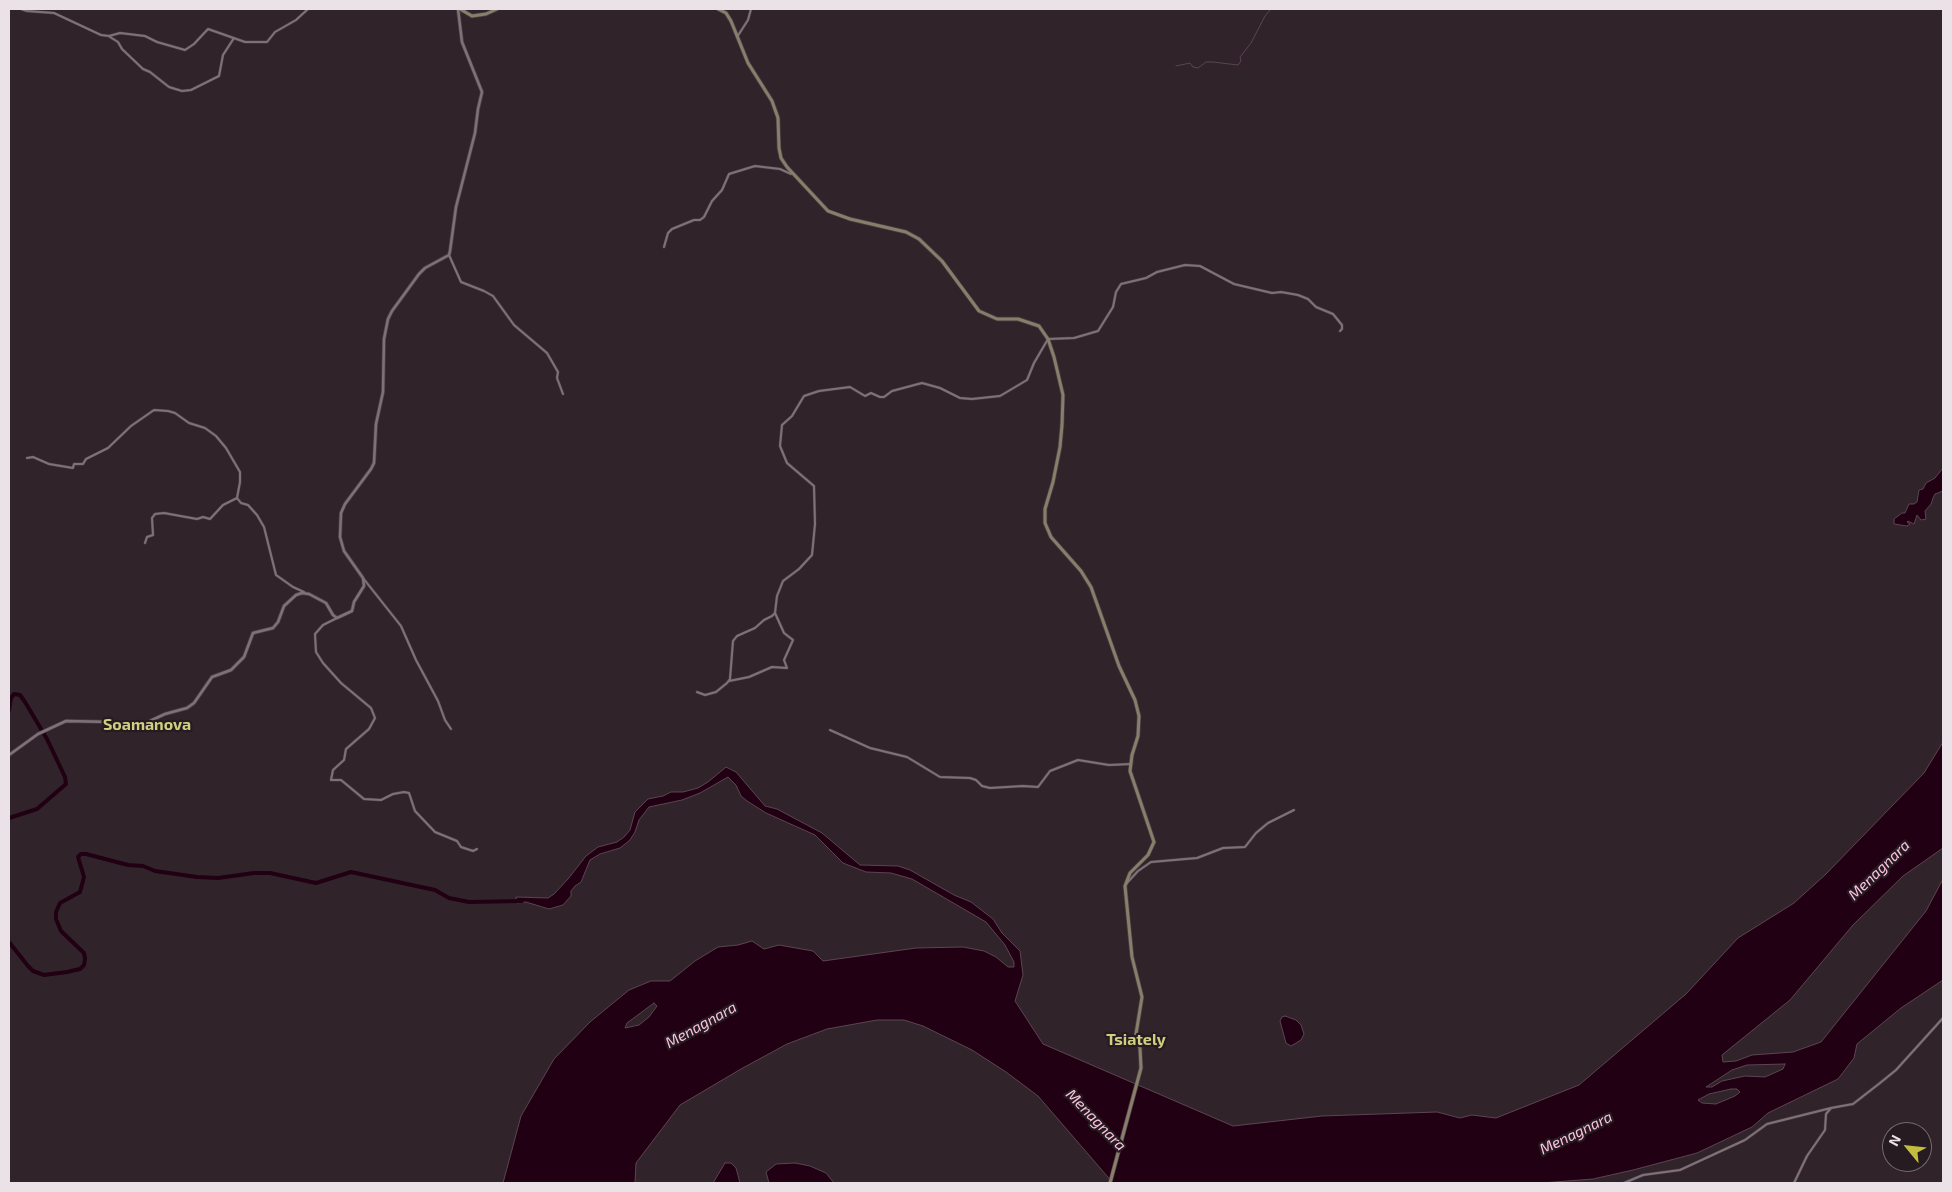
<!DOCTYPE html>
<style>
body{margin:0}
#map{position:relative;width:1952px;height:1192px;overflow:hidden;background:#30242a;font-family:"Exo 2",sans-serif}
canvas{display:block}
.frame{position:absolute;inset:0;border:10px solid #eae2e6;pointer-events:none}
.north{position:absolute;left:1882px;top:1122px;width:50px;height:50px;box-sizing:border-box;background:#261b21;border:1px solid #746b70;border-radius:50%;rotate:298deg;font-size:14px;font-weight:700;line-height:20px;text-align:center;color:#eae2e6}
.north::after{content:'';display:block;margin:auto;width:18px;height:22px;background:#c2bd3f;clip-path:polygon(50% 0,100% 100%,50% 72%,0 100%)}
</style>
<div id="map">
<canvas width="1952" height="1192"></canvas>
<div class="frame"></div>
<div class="north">N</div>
</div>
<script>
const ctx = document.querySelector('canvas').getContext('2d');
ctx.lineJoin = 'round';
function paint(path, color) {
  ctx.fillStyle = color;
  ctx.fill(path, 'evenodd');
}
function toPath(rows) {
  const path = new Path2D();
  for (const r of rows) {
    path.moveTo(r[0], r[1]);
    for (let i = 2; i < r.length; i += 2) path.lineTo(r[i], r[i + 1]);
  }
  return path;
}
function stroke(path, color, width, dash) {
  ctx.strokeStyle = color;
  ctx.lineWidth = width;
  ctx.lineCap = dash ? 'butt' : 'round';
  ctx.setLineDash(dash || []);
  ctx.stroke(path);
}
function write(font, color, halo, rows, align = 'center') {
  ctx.font = font + ' "Exo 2",sans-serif';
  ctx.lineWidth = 4.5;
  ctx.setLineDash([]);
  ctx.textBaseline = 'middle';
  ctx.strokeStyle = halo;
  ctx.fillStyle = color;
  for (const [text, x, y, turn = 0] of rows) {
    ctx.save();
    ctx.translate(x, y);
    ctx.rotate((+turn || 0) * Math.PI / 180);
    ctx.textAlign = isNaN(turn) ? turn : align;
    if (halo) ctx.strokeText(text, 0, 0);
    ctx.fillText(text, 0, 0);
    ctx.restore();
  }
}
const water = toPath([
 [1943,468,1943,491,1935,494,1933,498,1931,504,1925,511,1926,519,1921,520,1917,515,1914,524,1908,521,1907,522,1910,524,1907,526,1894,524,1894,519,1902,513,1905,513,1909,504,1914,504,1917,502,1919,490,1923,489,1926,483,1935,478,1943,468],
 [1943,742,1943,848,1903,876,1853,925,1790,1000,1722,1055,1723,1062,1736,1061,1752,1055,1793,1052,1821,1042,1926,911,1943,879,1943,980,1901,1008,1857,1044,1854,1058,1838,1079,1768,1113,1752,1127,1697,1153,1633,1170,1593,1179,1542,1183,1113,1183,1038,1096,1006,1072,972,1050,923,1026,904,1020,877,1020,827,1029,787,1044,741,1069,680,1105,636,1163,635,1183,503,1183,521,1116,554,1059,590,1022,629,990,651,981,670,981,695,961,718,947,738,945,752,941,764,949,779,945,813,951,823,961,916,948,963,947,984,951,996,957,1008,967,1014,967,1014,962,1005,945,986,922,912,879,891,873,866,872,843,863,815,835,766,813,747,801,741,796,736,785,728,777,700,793,682,800,649,807,639,820,635,832,630,840,620,848,600,854,590,860,581,882,575,886,571,891,571,896,563,905,549,909,526,902,517,903,516,897,548,898,554,894,568,879,586,856,598,847,617,842,624,837,630,830,635,812,648,799,663,796,671,792,683,792,698,788,708,782,726,767,736,772,765,806,777,809,822,833,860,865,898,866,910,870,954,895,971,902,993,919,1002,933,1020,951,1023,975,1015,1001,1043,1044,1233,1126,1322,1116,1437,1112,1460,1118,1472,1115,1496,1118,1579,1085,1686,994,1738,938,1794,903,1826,874,1924,773,1943,742],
 [654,1003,657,1006,649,1017,639,1025,625,1028,627,1023,654,1003],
 [1785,1064,1783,1069,1765,1077,1745,1076,1722,1081,1712,1087,1706,1087,1732,1070,1747,1065,1785,1064],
 [1731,1089,1737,1089,1740,1092,1735,1096,1716,1104,1702,1103,1698,1100,1709,1094,1731,1089],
 [1285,1016,1296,1020,1301,1025,1304,1034,1301,1040,1291,1046,1286,1043,1280,1021,1282,1017,1285,1016],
 [725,1163,731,1163,736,1168,740,1183,713,1183,725,1163],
 [795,1163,810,1166,826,1173,834,1183,769,1183,766,1172,776,1164,795,1163]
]);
paint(water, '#210013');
stroke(water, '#5d4452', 1);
stroke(toPath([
 [1176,66,1190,63,1193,67,1198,68,1206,62,1213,62,1238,65,1241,61,1240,57,1251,43,1265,16,1271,9]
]), '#5d4452', 1);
stroke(toPath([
 [9,710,11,698,14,694,20,695,25,702,47,739,65,777,66,784,37,809,9,818],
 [9,942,28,966,33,971,44,975,67,972,80,969,84,965,85,959,84,953,61,931,56,919,56,912,60,903,80,892,84,877,78,857,81,854,86,854,128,865,143,866,155,871,197,877,218,878,254,873,270,873,316,883,351,872,435,890,449,898,469,902,522,901]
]), '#210013', 4);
const minor = toPath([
 [21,9,27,11,54,13,101,35,109,36,120,33,145,36,157,42,185,50,194,44,208,29,245,42,267,42,275,32,296,20,308,9],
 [110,37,118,42,122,49,143,69,150,72,169,87,182,91,191,90,219,76,223,55,234,38],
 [737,37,748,20,751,9],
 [664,247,668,233,672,229,694,220,700,220,704,217,712,201,722,190,729,174,755,166,780,169,791,174],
 [449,255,461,282,484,291,493,296,514,325,547,353,558,372,557,378,563,394],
 [27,458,33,457,49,464,73,468,74,464,83,464,86,459,108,448,131,426,154,410,168,411,175,413,189,423,205,428,216,436,226,448,240,472,240,482,237,498],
 [237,498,241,503,248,505,257,515,264,527,276,575,293,587,304,592],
 [145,543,147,537,153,535,152,518,155,514,164,513,197,519,203,517,210,519,223,505,237,498],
 [363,578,401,626,416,660,438,701,445,720,451,729],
 [337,618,323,625,315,634,316,652,323,663,341,683,371,708,375,718,369,729,346,749,344,760,333,770,331,780,341,780,364,799,381,800,393,794,404,792,409,793,415,811,435,832,457,841,461,847,473,851,477,849],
 [729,681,749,677,772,667,787,668,784,660,793,640,784,633,775,613],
 [697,692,705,695,716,692,727,683,730,679,733,641,737,636,755,628,764,620,772,616,775,613,777,596,783,581,799,569,812,555,815,524,814,486,787,463,780,446,782,425,792,416,804,396,819,391,850,387,865,396,871,393,880,397,884,397,892,391,922,383,940,388,960,398,972,399,1000,396,1027,380,1034,363,1048,339,1074,338,1098,331,1113,307,1116,292,1121,284,1146,278,1157,272,1185,265,1200,266,1234,284,1272,293,1281,292,1298,295,1308,299,1316,307,1333,314,1342,325,1342,329,1340,331],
 [830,730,870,748,907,757,940,777,970,778,976,780,982,786,990,788,1023,786,1038,787,1050,771,1078,760,1109,765,1131,764],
 [1126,884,1138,871,1151,862,1197,858,1223,848,1245,847,1256,833,1268,823,1294,810],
 [1624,1183,1643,1175,1680,1170,1745,1140,1767,1124,1831,1108],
 [1794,1183,1807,1156,1825,1130,1826,1114,1831,1108,1853,1104,1880,1083,1896,1070,1943,1018]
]);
const tertiary = toPath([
 [9,755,38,734,66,721,113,722,135,728,165,714,187,708,194,703,212,677,231,670,244,657,253,633,273,628,278,622,284,606,296,595,302,593,309,594,326,603,333,615,337,618,352,611,354,602,364,586,363,578,344,551,340,537,341,513,345,504,371,469,374,463,376,424,383,392,384,339,388,319,392,311,419,274,425,268,449,255,450,251,456,207,475,133,478,109,482,92,462,42,458,9]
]);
const secondary = toPath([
 [460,9,472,16,486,14,497,9],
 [718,9,726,13,731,21,748,63,772,101,778,118,779,148,781,158,787,167,828,211,850,219,906,232,919,239,942,261,979,311,997,319,1018,319,1039,326,1048,339,1054,357,1063,395,1062,425,1060,447,1053,482,1045,509,1045,523,1051,537,1081,571,1091,587,1119,666,1135,700,1139,716,1138,736,1132,755,1130,771,1154,842,1148,855,1130,873,1125,886,1132,957,1142,997,1136,1034,1140,1048,1141,1068,1110,1183]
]);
stroke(minor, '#4a4046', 3);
stroke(tertiary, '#4a4046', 4);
stroke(secondary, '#4a4046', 4.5);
stroke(minor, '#807178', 2);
stroke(tertiary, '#807178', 2.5);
stroke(secondary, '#897e6a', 3);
write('italic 15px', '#ffc4e2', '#261b21', [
 ["Menagnara",1879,870,-44],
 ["Menagnara",701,1025,-29],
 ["Menagnara",1096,1120,46],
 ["Menagnara",1576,1133,-26]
]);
write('bold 16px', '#d1ce80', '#261b21', [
 ["Soamanova",147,725],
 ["Tsiately",1136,1040]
]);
</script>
